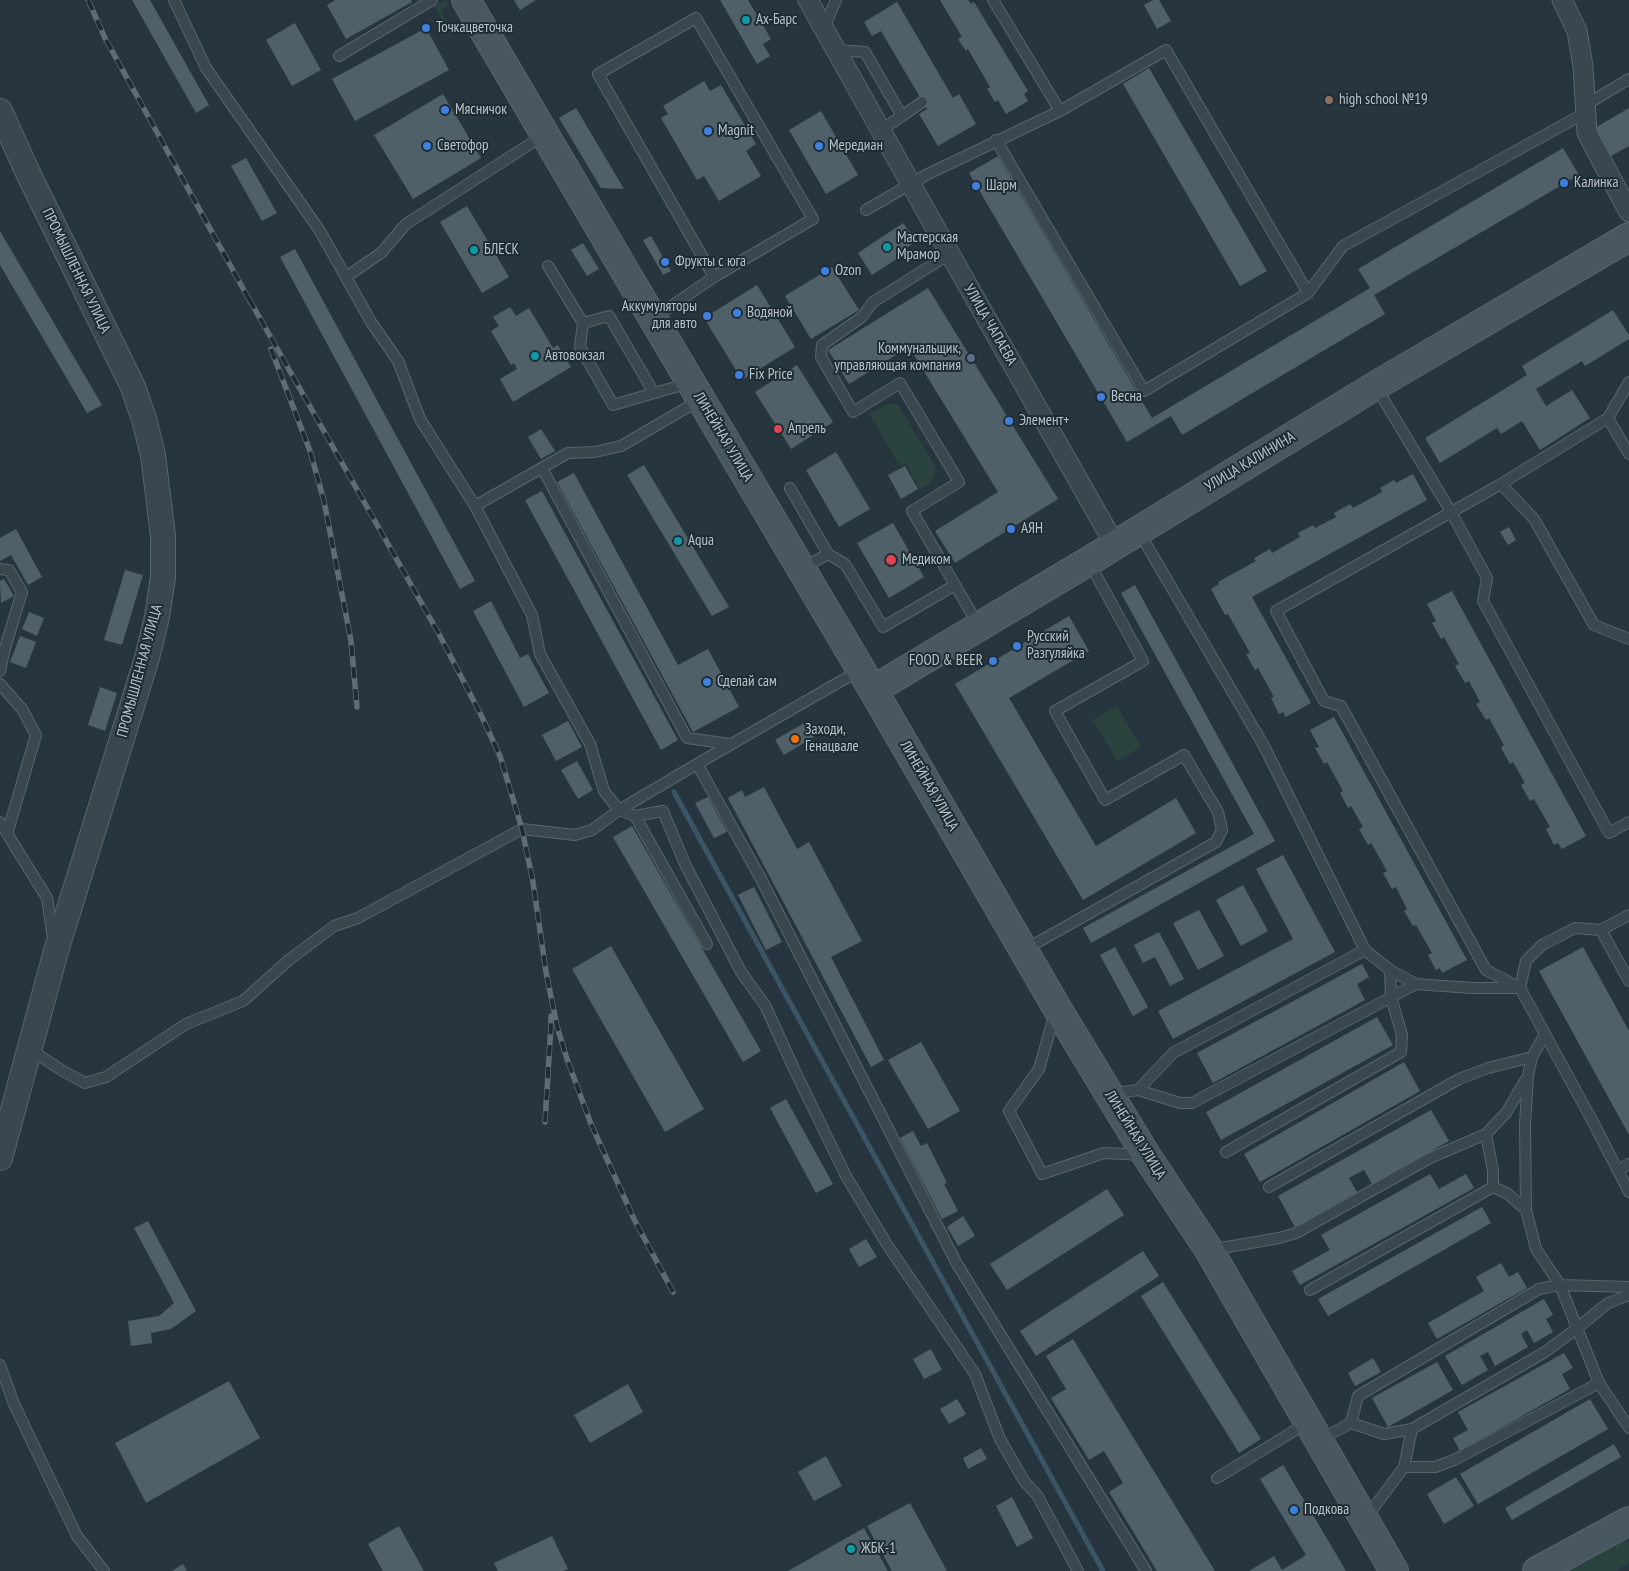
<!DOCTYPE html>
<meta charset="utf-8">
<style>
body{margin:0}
canvas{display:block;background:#27363e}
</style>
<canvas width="1629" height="1571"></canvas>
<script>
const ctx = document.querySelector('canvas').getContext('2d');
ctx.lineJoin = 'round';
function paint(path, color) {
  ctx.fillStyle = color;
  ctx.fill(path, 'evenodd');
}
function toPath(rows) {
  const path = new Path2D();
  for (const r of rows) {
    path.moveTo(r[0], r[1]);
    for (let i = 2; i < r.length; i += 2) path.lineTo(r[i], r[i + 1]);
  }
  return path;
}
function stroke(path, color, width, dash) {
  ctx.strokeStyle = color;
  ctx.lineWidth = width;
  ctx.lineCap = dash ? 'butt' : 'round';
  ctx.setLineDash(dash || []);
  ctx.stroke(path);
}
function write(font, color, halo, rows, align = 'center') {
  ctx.font = font + ' "PT Sans Narrow",sans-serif';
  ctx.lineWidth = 4;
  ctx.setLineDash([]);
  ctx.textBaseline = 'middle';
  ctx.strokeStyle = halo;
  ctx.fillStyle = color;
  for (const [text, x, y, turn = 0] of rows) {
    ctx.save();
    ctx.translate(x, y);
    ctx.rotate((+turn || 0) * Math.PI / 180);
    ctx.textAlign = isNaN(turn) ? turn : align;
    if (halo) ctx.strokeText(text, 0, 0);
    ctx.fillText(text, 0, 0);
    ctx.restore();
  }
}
paint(toPath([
 [445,0,449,5,441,10,448,23,445,25,434,6],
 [890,403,898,405,936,468,930,484,920,489,906,463,900,466,869,414],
 [1117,706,1141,747,1117,761,1093,720],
 [1625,1540,1629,1542,1629,1563,1615,1571,1569,1571]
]), '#2b433f');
stroke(toPath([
 [674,792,1103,1571]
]), '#3b5564', 5);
paint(toPath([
 [132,0,150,0,209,105,196,113],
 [335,0,411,0,412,2,346,39,327,5],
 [514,0,536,0,520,10],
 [720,0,748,0,771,39,763,44,770,56,757,64],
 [940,0,968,0,971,4,974,2,1028,91,1024,94,1028,101,1006,114,998,100,995,102,987,89,990,87,968,49,966,51,958,39,962,37],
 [1153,0,1159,0,1171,21,1157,29,1144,5],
 [897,2,953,98,959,94,976,124,938,146,919,114,927,109,881,31,872,36,864,22],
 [295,23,321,70,292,86,266,40],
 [426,28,449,70,355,121,332,79],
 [1149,68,1267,271,1240,286,1123,84],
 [704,81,710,91,721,85,756,144,746,151,761,176,719,201,704,176,697,180,661,118,668,114,663,106],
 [443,94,481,158,413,199,374,135],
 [576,108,624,189,601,188,559,118],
 [1629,108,1629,146,1611,156,1595,128],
 [821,111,858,175,826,194,789,130],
 [1563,148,1579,175,1374,295,1385,314,1182,435,1171,416,1127,442,969,173,998,156,1152,418,1370,288,1358,269],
 [246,158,277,213,262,221,231,166],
 [467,206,509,277,482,293,440,222],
 [903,223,916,241,898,254,900,257,872,275,858,253],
 [0,231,102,405,87,413,0,265],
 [651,236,671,271,663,275,643,240],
 [583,243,599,269,587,276,571,250],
 [295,249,475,581,460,589,280,257],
 [832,267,859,310,811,339,785,296],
 [757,285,795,347,742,380,704,318],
 [928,288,1058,499,955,563,935,531,998,492,909,347,849,384,828,350],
 [510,307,516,316,529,308,553,348,558,345,571,367,513,402,500,379,517,369,514,363,511,365,491,331,499,326,493,317],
 [1613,310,1629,335,1629,339,1585,366,1582,361,1536,389,1546,406,1572,390,1590,418,1540,450,1522,421,1501,434,1497,428,1440,463,1425,438,1527,375,1522,366],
 [797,365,833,422,791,449,755,392],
 [541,429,555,451,541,459,528,437],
 [836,452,870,509,839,527,806,470],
 [644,465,729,607,712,616,627,475],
 [905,466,918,489,901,499,888,475],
 [574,473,678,665,708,649,739,707,693,732,557,482],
 [1413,474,1427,500,1252,597,1311,703,1286,717,1283,712,1279,714,1271,698,1274,697,1258,668,1255,670,1246,654,1250,653,1228,614,1225,615,1211,589,1219,584,1218,582,1256,561,1254,558,1270,549,1272,553,1300,537,1298,533,1313,525,1315,528,1336,517,1334,513,1350,504,1353,508,1382,492,1380,488,1394,480,1396,483],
 [542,491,678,740,661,750,525,500],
 [893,523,924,577,889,598,857,543],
 [1509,527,1516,540,1508,545,1500,532],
 [16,529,42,577,28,585,11,555,0,561,0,538],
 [125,570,143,575,122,645,104,640],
 [4,579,14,596,1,603,0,581],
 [1135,585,1275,841,1091,943,1083,928,1254,834,1121,593],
 [1452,591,1586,836,1562,849,1558,843,1554,845,1546,829,1550,827,1534,799,1530,801,1521,785,1525,783,1513,762,1510,764,1501,748,1504,745,1489,718,1486,720,1476,704,1480,702,1469,681,1465,683,1455,666,1459,664,1444,637,1441,639,1432,623,1436,621,1427,604],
 [491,601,520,658,528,654,549,693,524,707,473,611],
 [29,612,44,618,37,636,22,629],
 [1069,616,1089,651,1009,698,1096,846,1176,798,1196,833,1083,900,955,684],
 [20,636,36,642,26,668,10,662],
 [100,687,117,693,105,731,88,725],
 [1334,717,1467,960,1442,973,1440,968,1436,970,1428,955,1432,953,1416,925,1413,926,1404,911,1407,909,1396,887,1392,889,1383,873,1387,871,1371,843,1368,845,1359,829,1363,827,1351,806,1348,808,1340,793,1343,791,1327,762,1324,764,1315,748,1319,747,1310,730],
 [568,721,582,747,556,761,542,735],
 [806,722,814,737,784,755,775,740],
 [577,761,593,790,578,799,561,770],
 [764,787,797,849,809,842,862,941,831,957,884,1060,871,1067,728,798,742,790,745,797],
 [708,797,727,832,714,838,695,803],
 [632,826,761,1051,743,1062,613,837],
 [1283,855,1335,952,1173,1039,1158,1011,1293,939,1256,869],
 [1243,885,1268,931,1241,946,1216,900],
 [754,887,782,942,766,950,738,895],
 [1199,910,1224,956,1198,970,1173,923],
 [1159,932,1184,979,1170,986,1155,957,1143,963,1134,945],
 [611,946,704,1109,665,1132,572,969],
 [1115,947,1148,1007,1133,1016,1100,955],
 [1583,947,1629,1031,1629,1135,1539,971],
 [1362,964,1369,977,1357,984,1365,1000,1213,1083,1197,1053],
 [1377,1017,1393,1045,1221,1140,1206,1112],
 [921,1042,960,1111,928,1129,888,1060],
 [1404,1062,1420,1091,1260,1182,1244,1154],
 [786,1099,833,1184,816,1193,770,1108],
 [1431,1110,1449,1141,1372,1184,1364,1170,1349,1178,1357,1192,1295,1227,1278,1196],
 [913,1131,921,1146,927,1143,947,1183,944,1184,958,1211,942,1219,900,1138],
 [1430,1174,1439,1189,1466,1174,1474,1188,1300,1285,1292,1271,1330,1250,1321,1235],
 [1107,1189,1124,1215,1007,1290,990,1264],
 [1482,1207,1491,1223,1328,1316,1318,1299],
 [963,1216,975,1236,958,1246,947,1227],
 [148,1221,196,1311,171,1329,151,1333,152,1343,131,1346,128,1321,159,1316,174,1303,134,1228],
 [866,1239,877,1257,859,1267,849,1249],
 [1143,1251,1159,1276,1036,1356,1020,1331],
 [1501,1263,1509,1277,1518,1272,1527,1288,1437,1339,1428,1323,1484,1291,1476,1277],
 [1163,1282,1261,1439,1239,1453,1141,1296],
 [1544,1299,1553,1315,1546,1319,1553,1332,1534,1343,1527,1330,1521,1334,1528,1347,1495,1366,1488,1352,1480,1356,1488,1370,1462,1385,1445,1356],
 [1073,1339,1215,1571,1157,1571,1109,1492,1123,1483,1104,1451,1089,1460,1051,1398,1066,1389,1046,1356],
 [931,1349,942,1370,924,1379,913,1359],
 [1564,1353,1573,1368,1562,1374,1570,1389,1460,1451,1453,1438,1468,1430,1458,1412],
 [1373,1358,1381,1372,1355,1386,1348,1373],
 [1437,1362,1453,1390,1388,1427,1372,1398],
 [229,1381,260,1438,146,1503,115,1443],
 [628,1384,643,1412,590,1443,574,1415],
 [957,1399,966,1414,949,1424,940,1409],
 [1590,1399,1608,1429,1478,1504,1460,1474],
 [1614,1444,1621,1457,1512,1520,1505,1508],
 [981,1448,987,1459,968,1469,963,1458],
 [826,1456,842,1486,814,1501,798,1472],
 [1283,1465,1329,1542,1346,1571,1249,1571,1274,1556,1282,1570,1306,1555,1260,1479],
 [1456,1477,1474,1506,1444,1524,1427,1494],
 [1012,1497,1033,1538,1017,1547,996,1506],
 [910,1503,947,1571,892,1571,867,1526],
 [399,1526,424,1571,383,1571,368,1544],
 [864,1528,888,1571,788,1571],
 [552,1536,568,1569,563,1571,498,1571,494,1563],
 [183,1564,187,1571,172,1571]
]), '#506069');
const service = toPath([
 [174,0,206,68,320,231,371,322,398,361,420,419,475,506,532,615,540,654,590,744,604,791,619,810,635,816,663,811,685,864,741,972,765,1005,795,1071,846,1176,886,1243,975,1374,1000,1439,1024,1481,1037,1495,1078,1571],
 [993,0,1060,111],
 [824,28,836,0],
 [836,50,865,52,902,116,881,130],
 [339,56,432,0],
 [1584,106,1629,79],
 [902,116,922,102],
 [996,140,1144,391,1308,293,1343,246,1585,113],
 [866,210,928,174,1060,111,1166,50,1308,293],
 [950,254,873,302,862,317,822,345,821,357,853,412,900,383,959,482,912,511,979,626],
 [548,266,583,323,580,347,613,405,689,383],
 [346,277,381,253,406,224,544,135],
 [654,318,714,277,813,219,696,18,598,74,714,277],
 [583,323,609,316,654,393],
 [1629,382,1608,418,1501,484,1276,611,1324,701,1341,706,1486,970,1520,988,1593,1122,1629,1192],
 [1376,387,1451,512,1487,578,1483,601,1609,833,1629,822],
 [1608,418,1629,454],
 [542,468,687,738,730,744],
 [1501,484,1534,519,1594,625,1629,639],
 [790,488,828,554,845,564,883,627,955,585],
 [475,506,568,453,595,452,621,446,700,400],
 [1139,532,1264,746,1365,950,1390,970,1416,984,1472,988,1517,988],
 [803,568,828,554],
 [0,569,9,570,22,592,5,648,0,671],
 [0,684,22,709,36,735,7,834],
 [697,764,760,877,957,1264,1146,1571],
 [635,816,707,944],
 [0,822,47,898,53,938],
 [1601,930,1629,981],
 [1024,950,1216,842,1222,830,1218,812,1184,755,1105,800,1055,711,1143,661,1089,562],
 [1520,988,1526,961,1542,945,1575,928,1601,930,1629,915],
 [1055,1013,1039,1069,1009,1111,1042,1174,1104,1153,1143,1155],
 [1545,1034,1532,1057,1528,1076,1525,1124,1526,1210,1536,1249,1560,1285,1599,1383,1629,1428],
 [29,1049,63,1071,85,1083,106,1077,186,1024,243,1001,290,959,334,926,358,918,522,829,575,835,592,830,619,810,697,764,860,670],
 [1138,1090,1180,1103,1192,1103,1416,984],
 [1111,1094,1138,1090,1173,1053,1365,950],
 [1226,1152,1401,1052,1402,1035,1391,997,1390,970],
 [1618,1170,1629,1164],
 [1269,1187,1459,1079,1488,1068,1532,1057],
 [1493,1187,1508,1194,1526,1210],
 [1210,1250,1279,1238,1296,1233,1430,1158,1486,1134,1506,1113,1526,1079],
 [1310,1290,1493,1187,1493,1171,1486,1134],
 [0,1365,14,1404,77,1536,104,1571],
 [1351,1423,1384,1434,1412,1429],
 [1319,1440,1351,1423,1358,1396,1539,1289,1560,1285,1629,1287],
 [1404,1467,1435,1467,1454,1460,1599,1383],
 [1217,1478,1307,1423],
 [1366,1518,1404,1467,1412,1429,1545,1352,1576,1329,1608,1303,1629,1295]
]);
const minor = toPath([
 [808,0,950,254,1115,545],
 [1562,0,1577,31,1583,66,1587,133,1629,212]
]);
const tertiary = toPath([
 [0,111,28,173,133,387,144,419,153,455,163,536,163,577,157,617,147,658,56,951,0,1158]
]);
const secondary = toPath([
 [466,0,629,278,873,690,1057,1008,1146,1155,1209,1250,1394,1571],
 [873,690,1089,561,1375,386,1629,237],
 [1537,1571,1629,1521]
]);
stroke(service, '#58656c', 12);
stroke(minor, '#58656c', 21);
stroke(tertiary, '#58656c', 26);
stroke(secondary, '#58656c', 30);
stroke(service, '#3a474f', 10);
stroke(minor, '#3a474f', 19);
stroke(tertiary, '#3a474f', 24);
stroke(secondary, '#495761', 28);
const rail = toPath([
 [88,0,105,38,251,303],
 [249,299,439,634,481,715,500,756,522,829,533,882,546,972,557,1026,567,1059,591,1124,634,1219,673,1292],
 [271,349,310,451,324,501,351,641,357,707],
 [545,1122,551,1025,551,1016]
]);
stroke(rail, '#5d6c75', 5.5);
stroke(rail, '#1f2c34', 4, [11]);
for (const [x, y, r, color] of [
 [746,20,5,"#0f9aa8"],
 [426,28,5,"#3f7fe0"],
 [1329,100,5,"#8d6e63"],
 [445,110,5,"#3f7fe0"],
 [708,131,5,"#3f7fe0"],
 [427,146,5,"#3f7fe0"],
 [819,146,5,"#3f7fe0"],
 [1564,183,5,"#3f7fe0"],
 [976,186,5,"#3f7fe0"],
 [887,247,5,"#0f9aa8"],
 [474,250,5,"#0f9aa8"],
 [665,262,5,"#3f7fe0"],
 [825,271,5,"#3f7fe0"],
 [737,313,5,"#3f7fe0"],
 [707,316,5,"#3f7fe0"],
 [535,356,5,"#0f9aa8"],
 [971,358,5,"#5c6f8a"],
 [739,375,5,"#3f7fe0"],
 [1101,397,5,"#3f7fe0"],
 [1009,421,5,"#3f7fe0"],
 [778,429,5,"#e0444e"],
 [1011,529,5,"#3f7fe0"],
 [678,541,5,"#0f9aa8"],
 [891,560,6,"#e0444e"],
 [1017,646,5,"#3f7fe0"],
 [993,661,5,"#3f7fe0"],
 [707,682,5,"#3f7fe0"],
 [795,739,5,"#e8710a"],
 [1294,1510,5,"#3f7fe0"],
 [851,1549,5,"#0f9aa8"]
]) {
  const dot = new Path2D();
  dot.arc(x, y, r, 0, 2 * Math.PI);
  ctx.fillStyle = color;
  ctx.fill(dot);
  stroke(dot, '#1f2c34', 2);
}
write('15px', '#b7c2c9', '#1f2c34', [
 ["Ах-Барс",756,20],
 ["Точкацветочка",436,28],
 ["high school №19",1339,100],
 ["Мясничок",455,110],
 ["Magnit",718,131],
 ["Светофор",437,146],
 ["Мередиан",829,146],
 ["Калинка",1574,183],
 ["Шарм",986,186],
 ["Мастерская",897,238],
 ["Мрамор",897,255],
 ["БЛЕСК",484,250],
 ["Фрукты с юга",675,262],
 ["Ozon",835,271],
 ["Аккумуляторы",697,307,"right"],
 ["для авто",697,324,"right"],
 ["Водяной",747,313],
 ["Коммунальщик,",961,349,"right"],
 ["управляющая компания",961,366,"right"],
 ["Автовокзал",545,356],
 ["Fix Price",749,375],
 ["Весна",1111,397],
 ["Элемент+",1019,421],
 ["Апрель",788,429],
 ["АЯН",1021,529],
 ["Aqua",688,541],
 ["Медиком",902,560],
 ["Русский",1027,637],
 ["Разгуляйка",1027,654],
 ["FOOD & BEER",983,661,"right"],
 ["Сделай сам",717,682],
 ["Заходи,",805,730],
 ["Генацвале",805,747],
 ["Подкова",1304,1510],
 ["ЖБК-1",861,1549]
], 'left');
write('15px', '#b7c2c9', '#1f2c34', [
 ["ПРОМЫШЛЕННАЯ УЛИЦА",76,271,64],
 ["УЛИЦА ЧАПАЕВА",990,325,60],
 ["ЛИНЕЙНАЯ УЛИЦА",723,437,59],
 ["УЛИЦА КАЛИНИНА",1250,462,-31],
 ["ПРОМЫШЛЕННАЯ УЛИЦА",140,671,-75],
 ["ЛИНЕЙНАЯ УЛИЦА",929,786,60],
 ["ЛИНЕЙНАЯ УЛИЦА",1135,1135,58]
]);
</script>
